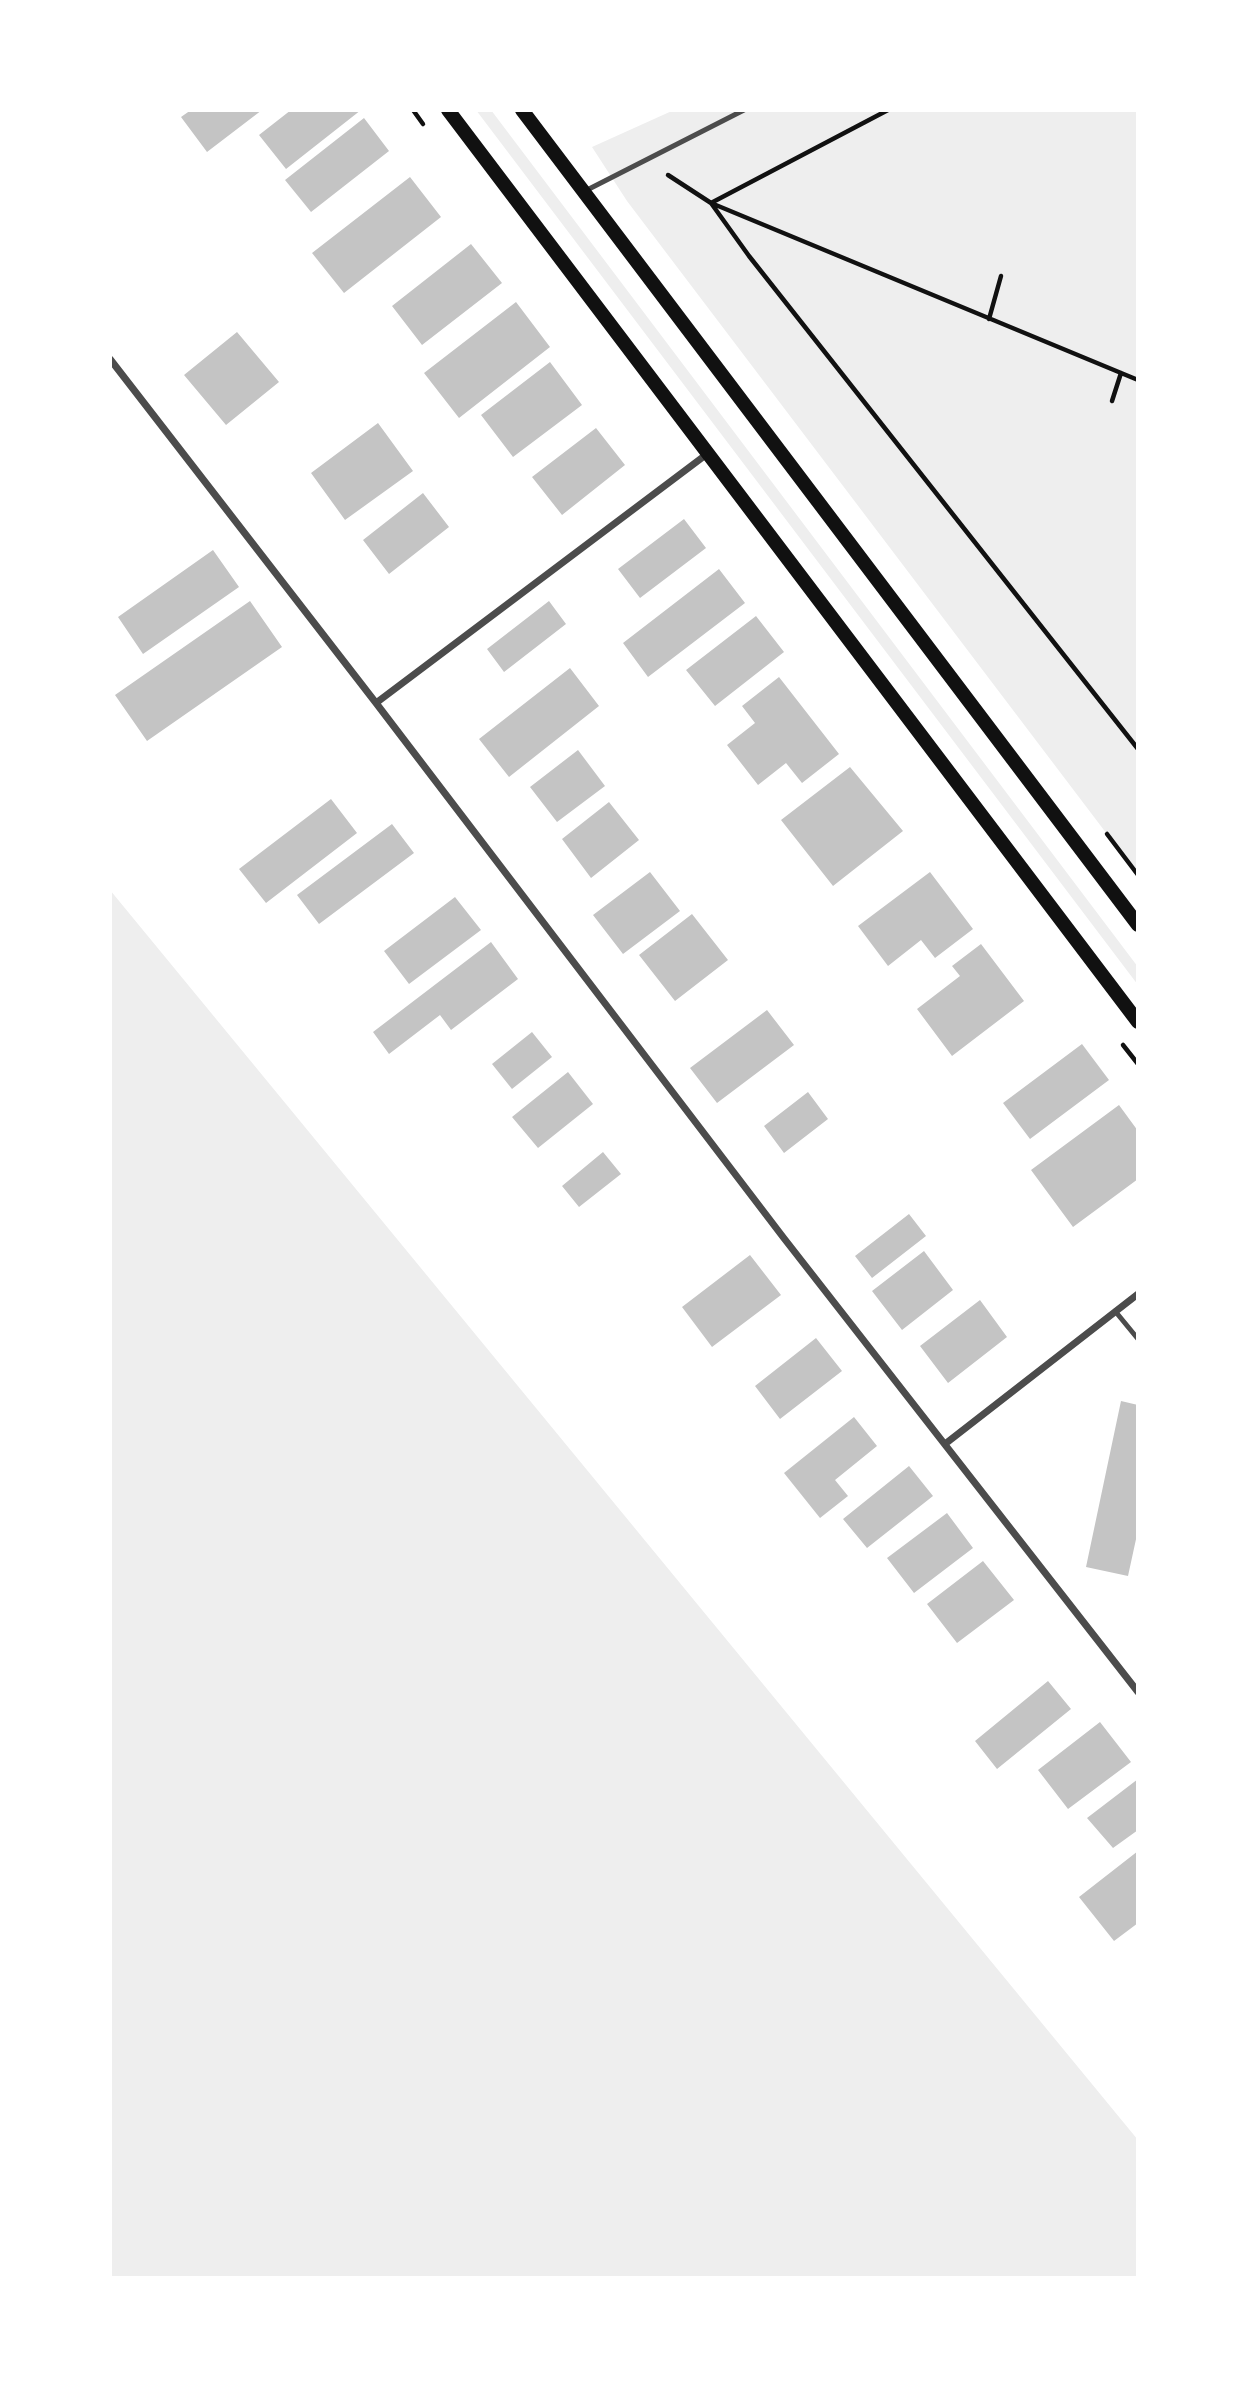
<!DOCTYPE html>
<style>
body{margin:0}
#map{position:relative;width:1248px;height:2388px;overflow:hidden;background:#fff;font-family:Jost,sans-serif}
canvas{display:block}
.frame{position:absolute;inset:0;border:112px solid #fff;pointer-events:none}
</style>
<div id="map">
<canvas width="1248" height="2388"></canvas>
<div class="frame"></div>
</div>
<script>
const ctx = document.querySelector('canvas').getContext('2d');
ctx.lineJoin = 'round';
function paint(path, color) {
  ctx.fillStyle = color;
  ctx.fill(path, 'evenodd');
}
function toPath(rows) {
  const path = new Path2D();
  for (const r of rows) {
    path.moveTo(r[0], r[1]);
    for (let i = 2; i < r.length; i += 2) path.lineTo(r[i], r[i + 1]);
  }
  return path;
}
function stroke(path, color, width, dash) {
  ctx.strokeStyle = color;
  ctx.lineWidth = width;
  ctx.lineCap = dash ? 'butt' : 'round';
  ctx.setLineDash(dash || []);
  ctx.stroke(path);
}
paint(toPath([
 [476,110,491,110,1138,967,1138,985],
 [674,110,1138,110,1138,875,627,201,592,147],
 [110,890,1138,2140,1138,2278,110,2278]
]), '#eee');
paint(toPath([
 [191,110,262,110,207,152,181,117],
 [291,110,361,110,286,169,259,135],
 [364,118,389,151,311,212,285,180],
 [410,177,441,217,344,293,312,253],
 [471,244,502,283,422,345,392,306],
 [516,302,550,347,459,418,424,373],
 [237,332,279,382,226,425,184,375],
 [550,362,582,405,513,457,481,415],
 [378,423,413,471,345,520,311,473],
 [596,428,625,465,562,515,532,477],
 [423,493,449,527,389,574,363,540],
 [684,519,706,548,640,598,618,569],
 [213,550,239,587,143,654,118,617],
 [719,569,745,603,648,677,623,643],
 [250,601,282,647,147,741,115,695],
 [549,601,566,624,504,672,487,649],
 [756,616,784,652,715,706,686,670],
 [570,668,599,706,509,777,479,739],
 [779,677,839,754,802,783,786,763,758,785,727,745,755,723,742,706],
 [578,750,605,786,557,822,530,787],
 [850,767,903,831,833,886,781,820],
 [331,799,357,833,266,903,239,869],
 [609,802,639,840,591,878,562,839],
 [392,824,414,853,319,924,297,895],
 [650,872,680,911,623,954,593,915],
 [930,872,973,929,935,958,921,940,888,966,858,926],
 [455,897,481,930,409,984,384,951],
 [692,914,728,960,675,1001,639,955],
 [491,942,518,979,451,1030,440,1015,389,1054,373,1032],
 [981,944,1024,1001,952,1056,917,1009,960,976,952,966],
 [767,1010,794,1045,717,1103,690,1068],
 [532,1032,552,1057,512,1089,492,1064],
 [1082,1044,1109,1080,1030,1139,1003,1103],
 [568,1072,593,1104,538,1148,512,1117],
 [808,1092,828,1119,784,1153,764,1126],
 [1119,1105,1138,1131,1138,1179,1073,1227,1031,1170],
 [603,1152,621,1174,579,1207,562,1186],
 [909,1214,926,1236,872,1278,855,1256],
 [924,1251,953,1290,902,1330,872,1291],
 [750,1255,781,1295,712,1347,682,1307],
 [980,1300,1007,1337,948,1383,920,1346],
 [816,1338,842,1371,780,1419,755,1386],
 [1121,1401,1138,1405,1138,1530,1128,1576,1086,1567],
 [854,1417,877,1446,835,1480,848,1496,820,1518,784,1473],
 [909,1466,933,1496,867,1548,843,1519],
 [947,1513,973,1548,914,1593,887,1558],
 [983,1561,1014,1600,957,1643,927,1604],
 [1048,1681,1071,1709,997,1769,975,1741],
 [1100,1722,1131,1762,1068,1809,1038,1770],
 [1138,1779,1138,1830,1113,1848,1087,1818],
 [1138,1851,1138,1923,1114,1941,1079,1897]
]), '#c4c4c4');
stroke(toPath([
 [413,110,423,124],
 [888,110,711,203,749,256,1138,749],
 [668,175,711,203,1138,380],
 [989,319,1001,276],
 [1112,401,1121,373],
 [1107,834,1138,875],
 [1123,1045,1138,1064]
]), '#111', 4.5);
stroke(toPath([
 [585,191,744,110],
 [1115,1311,1138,1339]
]), '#4c4c4c', 5);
stroke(toPath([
 [110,359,376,703,783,1237,1138,1692],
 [376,703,707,454],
 [945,1444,1138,1294]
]), '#4c4c4c', 7);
stroke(toPath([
 [448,110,1138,1022],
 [522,110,1138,925]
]), '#111', 14);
</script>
